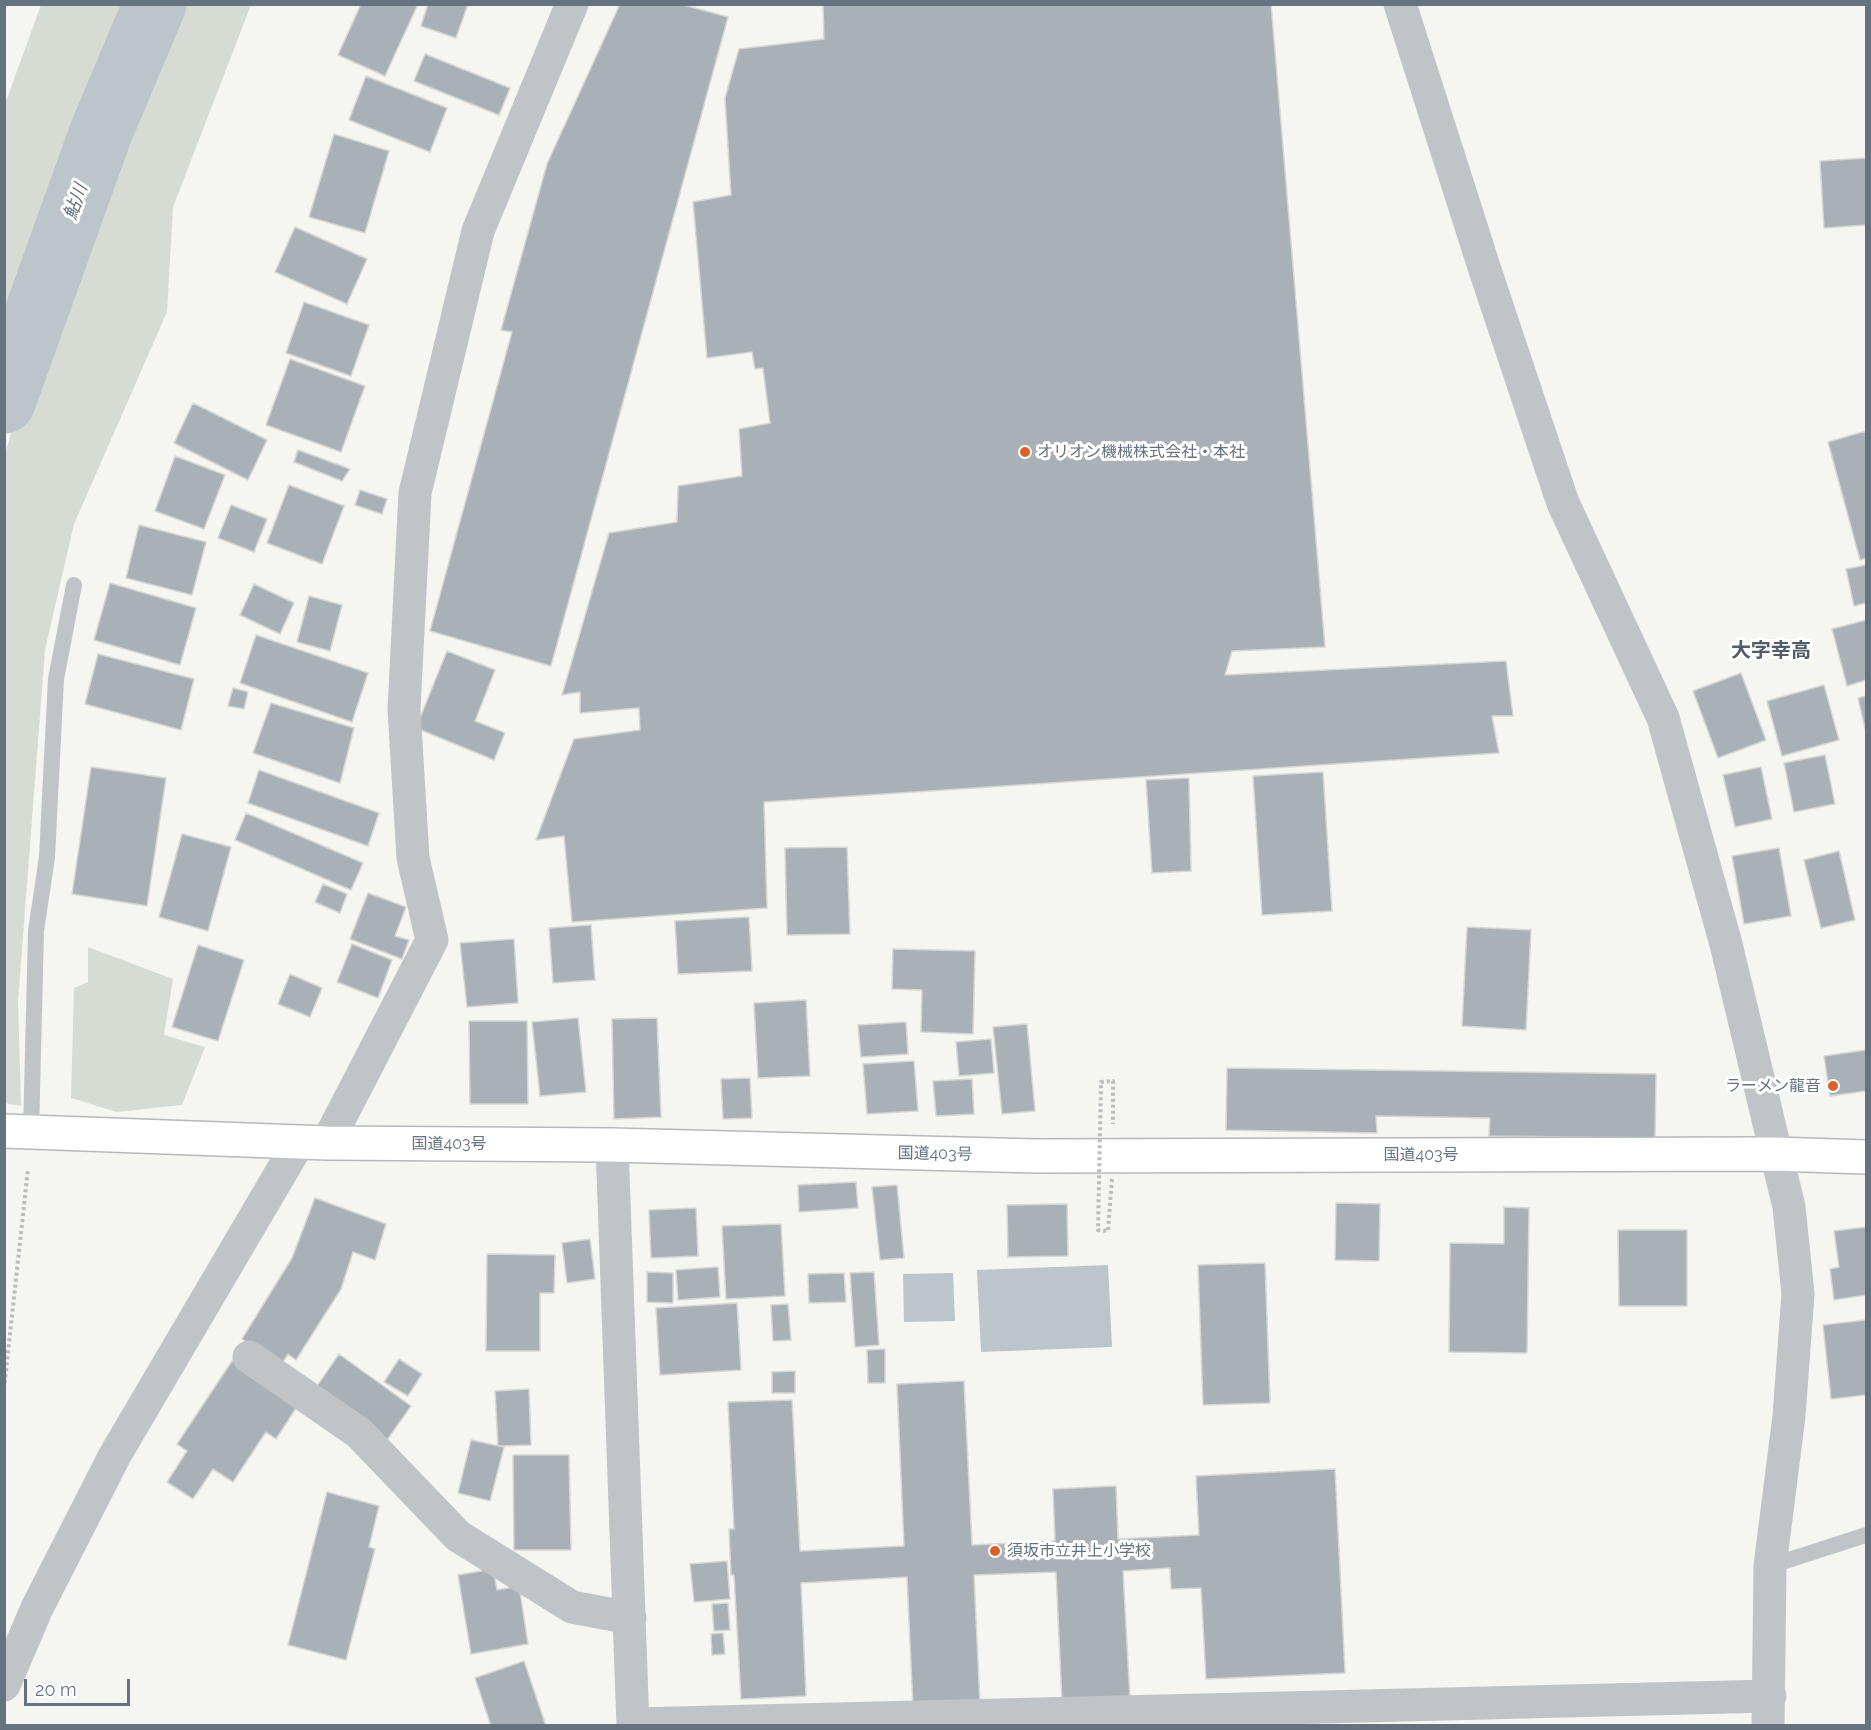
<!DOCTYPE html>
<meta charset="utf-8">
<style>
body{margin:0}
#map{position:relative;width:1871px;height:1730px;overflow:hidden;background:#f5f5f2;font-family:Raleway,sans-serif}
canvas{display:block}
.frame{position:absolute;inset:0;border:6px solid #657381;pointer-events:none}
.scale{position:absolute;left:24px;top:1679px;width:106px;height:27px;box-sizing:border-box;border:3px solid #657381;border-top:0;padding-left:8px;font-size:18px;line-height:21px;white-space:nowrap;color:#657381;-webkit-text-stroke:4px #fff;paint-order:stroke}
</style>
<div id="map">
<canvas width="1871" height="1730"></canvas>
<div class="frame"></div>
<div class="scale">20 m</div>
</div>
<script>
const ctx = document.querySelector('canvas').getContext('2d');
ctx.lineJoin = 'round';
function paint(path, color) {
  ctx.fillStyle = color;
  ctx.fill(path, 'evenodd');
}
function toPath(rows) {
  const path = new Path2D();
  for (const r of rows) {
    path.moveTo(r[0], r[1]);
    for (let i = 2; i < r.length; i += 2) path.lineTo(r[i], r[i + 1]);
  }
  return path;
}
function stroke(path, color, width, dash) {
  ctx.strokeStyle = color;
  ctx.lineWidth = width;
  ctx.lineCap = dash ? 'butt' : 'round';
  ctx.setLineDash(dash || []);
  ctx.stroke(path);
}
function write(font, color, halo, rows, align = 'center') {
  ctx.font = font + ' Raleway,"Noto Sans JP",sans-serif';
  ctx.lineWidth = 6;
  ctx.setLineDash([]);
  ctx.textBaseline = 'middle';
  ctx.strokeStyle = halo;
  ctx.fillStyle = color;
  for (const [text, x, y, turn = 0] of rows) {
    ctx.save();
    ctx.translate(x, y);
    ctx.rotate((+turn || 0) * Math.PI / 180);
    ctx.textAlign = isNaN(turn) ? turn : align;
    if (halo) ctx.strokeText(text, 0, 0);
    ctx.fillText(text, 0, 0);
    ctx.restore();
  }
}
paint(toPath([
 [41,5,130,5,5,342,5,104],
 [170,5,251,5,173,207,167,312,74,524,45,650,18,1001,21,1106,4,1103,5,454,32,363,107,161],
 [88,947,173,979,164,1035,205,1047,182,1105,117,1112,71,1098,74,988,88,982]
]), '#d6dcd3');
paint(toPath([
 [1108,1265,1112,1347,981,1352,977,1270],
 [953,1273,955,1321,904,1322,903,1274]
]), '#bcc5ca');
stroke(toPath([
 [4,402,101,132,155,4]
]), '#bcc5ca', 63);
const building = toPath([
 [361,4,418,4,385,76,338,55,361,4],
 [428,4,468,4,456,38,421,26,428,4],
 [620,4,680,4,728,17,551,666,430,631,512,332,501,330,547,164,620,4],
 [823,4,1271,4,1325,647,1232,651,1225,675,1506,661,1513,716,1492,716,1499,753,764,802,767,908,572,922,564,836,536,840,574,739,640,730,639,708,580,713,580,692,562,695,609,533,677,522,678,486,742,476,739,429,770,423,763,368,755,369,752,352,707,358,693,202,731,195,725,98,739,49,824,39,823,4],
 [425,54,510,88,499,115,414,81,425,54],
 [366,76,447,108,430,152,349,120,366,76],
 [334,134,389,151,365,233,309,217,334,134],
 [1866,158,1866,225,1824,228,1820,161,1866,158],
 [295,227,367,259,347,304,275,272,295,227],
 [304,302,369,325,351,376,286,353,304,302],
 [290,359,365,386,341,452,266,425,290,359],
 [193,403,267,440,248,480,174,443,193,403],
 [1866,431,1866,558,1860,560,1828,442,1866,431],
 [298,450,350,469,342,481,294,462,298,450],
 [175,456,225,475,204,529,155,511,175,456],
 [289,485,344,506,322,564,267,543,289,485],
 [360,490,387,499,382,514,355,505,360,490],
 [231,505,267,519,254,552,218,538,231,505],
 [139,525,206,542,192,595,126,578,139,525],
 [1866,565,1866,603,1854,606,1846,569,1866,565],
 [110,583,196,608,180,665,94,640,110,583],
 [254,584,294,603,280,634,240,615,254,584],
 [309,596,342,605,330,651,297,642,309,596],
 [1866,620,1866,680,1847,686,1832,629,1866,620],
 [256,635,368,673,352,722,240,683,256,635],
 [447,651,495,670,475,721,505,733,494,760,416,728,447,651],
 [98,654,194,679,181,730,85,704,98,654],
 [1741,673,1766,740,1718,758,1693,691,1741,673],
 [1824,685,1839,740,1782,756,1767,701,1824,685],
 [233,688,248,692,244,709,228,706,233,688],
 [1866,696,1866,733,1858,698,1866,696],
 [271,703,354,728,340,783,253,753,271,703],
 [1825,755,1835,804,1794,812,1784,763,1825,755],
 [91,767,166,778,147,906,72,894,91,767],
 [1761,767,1772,819,1735,827,1723,775,1761,767],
 [259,770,379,813,368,846,248,803,259,770],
 [1323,772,1332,911,1262,915,1253,776,1323,772],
 [1189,778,1191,871,1152,873,1146,780,1189,778],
 [246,813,363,863,351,890,235,840,246,813],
 [182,834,231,847,208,931,159,917,182,834],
 [847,847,850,934,787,935,785,848,847,847],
 [1779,848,1791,916,1744,924,1732,856,1779,848],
 [1839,851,1855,920,1821,928,1804,860,1839,851],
 [323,884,347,894,340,913,315,902,323,884],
 [368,893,406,907,395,936,409,940,402,959,350,939,368,893],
 [749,917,752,971,678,974,675,921,749,917],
 [591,925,595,980,553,983,549,928,591,925],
 [1467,927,1531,930,1526,1030,1462,1026,1467,927],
 [514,939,518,1003,467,1007,460,943,514,939],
 [352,944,392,960,378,998,337,982,352,944],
 [198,945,244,960,218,1041,172,1027,198,945],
 [893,949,975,951,973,1034,921,1032,922,990,892,989,893,949],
 [290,974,322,988,310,1017,278,1004,290,974],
 [806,1000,810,1076,758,1078,754,1003,806,1000],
 [578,1018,586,1092,540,1096,532,1022,578,1018],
 [657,1018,661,1117,614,1119,612,1019,657,1018],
 [469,1021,527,1021,528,1104,470,1104,469,1021],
 [906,1022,908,1054,861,1057,858,1025,906,1022],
 [1027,1024,1035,1111,1002,1114,993,1027,1027,1024],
 [991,1039,994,1073,959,1076,956,1042,991,1039],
 [1866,1050,1866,1091,1830,1096,1824,1056,1866,1050],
 [914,1061,918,1111,867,1114,863,1064,914,1061],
 [1227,1068,1656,1074,1655,1138,1489,1136,1490,1118,1376,1116,1377,1133,1226,1130,1227,1068],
 [750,1078,752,1118,723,1119,721,1079,750,1078],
 [972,1079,974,1114,936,1116,933,1081,972,1079],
 [856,1182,858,1208,799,1212,798,1185,856,1182],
 [897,1185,904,1258,880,1260,872,1187,897,1185],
 [315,1198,386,1224,375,1260,353,1252,341,1289,296,1360,288,1354,281,1365,242,1339,292,1258,315,1198],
 [1336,1203,1380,1204,1379,1261,1335,1260,1336,1203],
 [1067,1204,1068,1256,1008,1257,1007,1205,1067,1204],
 [1504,1207,1529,1208,1527,1353,1449,1352,1450,1243,1504,1244,1504,1207],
 [696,1208,698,1256,651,1258,649,1210,696,1208],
 [781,1224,785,1296,726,1299,722,1226,781,1224],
 [1866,1227,1866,1295,1834,1300,1830,1269,1839,1267,1834,1231,1866,1227],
 [1618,1230,1687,1230,1687,1306,1619,1306,1618,1230],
 [590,1239,595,1279,567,1283,562,1243,590,1239],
 [487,1254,555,1255,554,1293,540,1293,540,1351,486,1351,487,1254],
 [1265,1263,1270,1403,1203,1405,1198,1265,1265,1263],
 [718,1267,720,1297,678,1300,676,1270,718,1267],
 [647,1272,673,1273,673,1303,647,1302,647,1272],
 [874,1272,879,1345,855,1347,850,1273,874,1272],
 [844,1273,846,1302,809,1303,808,1274,844,1273],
 [737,1303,741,1370,660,1375,656,1308,737,1303],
 [788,1304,791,1340,773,1341,771,1305,788,1304],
 [1866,1320,1866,1395,1831,1399,1823,1325,1866,1320],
 [885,1349,885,1383,868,1383,867,1350,885,1349],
 [339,1354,411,1406,387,1440,315,1389,339,1354],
 [399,1359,422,1374,408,1396,384,1382,399,1359],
 [232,1361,298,1405,276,1439,266,1432,233,1482,213,1469,193,1499,167,1482,187,1451,177,1444,232,1361],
 [795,1371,795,1393,772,1393,772,1372,795,1371],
 [964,1381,972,1545,1055,1541,1053,1489,1116,1486,1118,1539,1199,1535,1196,1476,1335,1469,1345,1673,1206,1679,1201,1588,1171,1589,1170,1568,1123,1571,1130,1699,1062,1702,1056,1572,974,1575,980,1705,913,1708,907,1577,801,1583,806,1696,741,1699,734,1575,731,1575,729,1529,734,1529,728,1402,792,1400,800,1551,904,1546,897,1384,964,1381],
 [529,1389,531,1445,498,1446,495,1391,529,1389],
 [471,1440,504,1447,490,1501,458,1493,471,1440],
 [513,1455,569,1455,571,1550,514,1550,513,1455],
 [327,1492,379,1506,369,1547,375,1549,346,1660,288,1645,327,1492],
 [727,1561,730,1599,694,1602,690,1564,727,1561],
 [493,1569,497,1590,519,1586,528,1644,471,1654,458,1575,493,1569],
 [728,1603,730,1630,714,1631,712,1604,728,1603],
 [723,1633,725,1654,712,1655,711,1634,723,1633],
 [524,1661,546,1726,491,1726,475,1678,524,1661]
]);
paint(building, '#a9b1b6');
stroke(building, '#d6d6d4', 1.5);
const trunk = toPath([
 [4,1131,327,1143,612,1145,1036,1156,1775,1154,1866,1157]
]);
stroke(trunk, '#b5b8bb', 36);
stroke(toPath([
 [4,1389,28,1169]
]), '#babcbe', 4, [3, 3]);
stroke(toPath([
 [31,1133,36,931,47,857,56,679,74,585],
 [1770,1566,1866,1535]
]), '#c0c4c7', 16);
stroke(toPath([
 [1400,4,1485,270,1563,503,1663,718,1726,944,1789,1207,1798,1294,1789,1416,1770,1566,1768,1726],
 [327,1143,432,940,413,858,404,709,415,493,478,231,572,4],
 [612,1145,633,1726],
 [249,1357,359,1433,458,1536,572,1607,630,1618],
 [4,1685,37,1608,115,1455,299,1142],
 [633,1724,1770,1696]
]), '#c0c4c7', 33);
stroke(trunk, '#fff', 33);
stroke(toPath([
 [1112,1179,1108,1231,1098,1230,1101,1082,1113,1081,1113,1124]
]), '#babcbe', 4, [3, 3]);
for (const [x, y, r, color] of [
 [1025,452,6,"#db602b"],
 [1833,1086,6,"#db602b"],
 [995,1551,6,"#db602b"]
]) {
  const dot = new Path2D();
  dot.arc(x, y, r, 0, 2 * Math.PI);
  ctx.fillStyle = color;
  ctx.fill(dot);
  stroke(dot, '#fff', 2);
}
write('16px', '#657381', '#fff', [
 ["オリオン機械株式会社・本社",1037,452],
 ["ラーメン龍音",1821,1086,"right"],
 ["須坂市立井上小学校",1007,1551]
], 'left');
write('16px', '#657381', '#fff', [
 ["国道403号",449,1144],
 ["国道403号",935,1154,1],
 ["国道403号",1421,1155]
]);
write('italic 18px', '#61747f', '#fff', [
 ["鮎川",76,202,-70]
]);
write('bold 20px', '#535d67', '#fff', [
 ["大字幸高",1771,651]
]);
</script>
